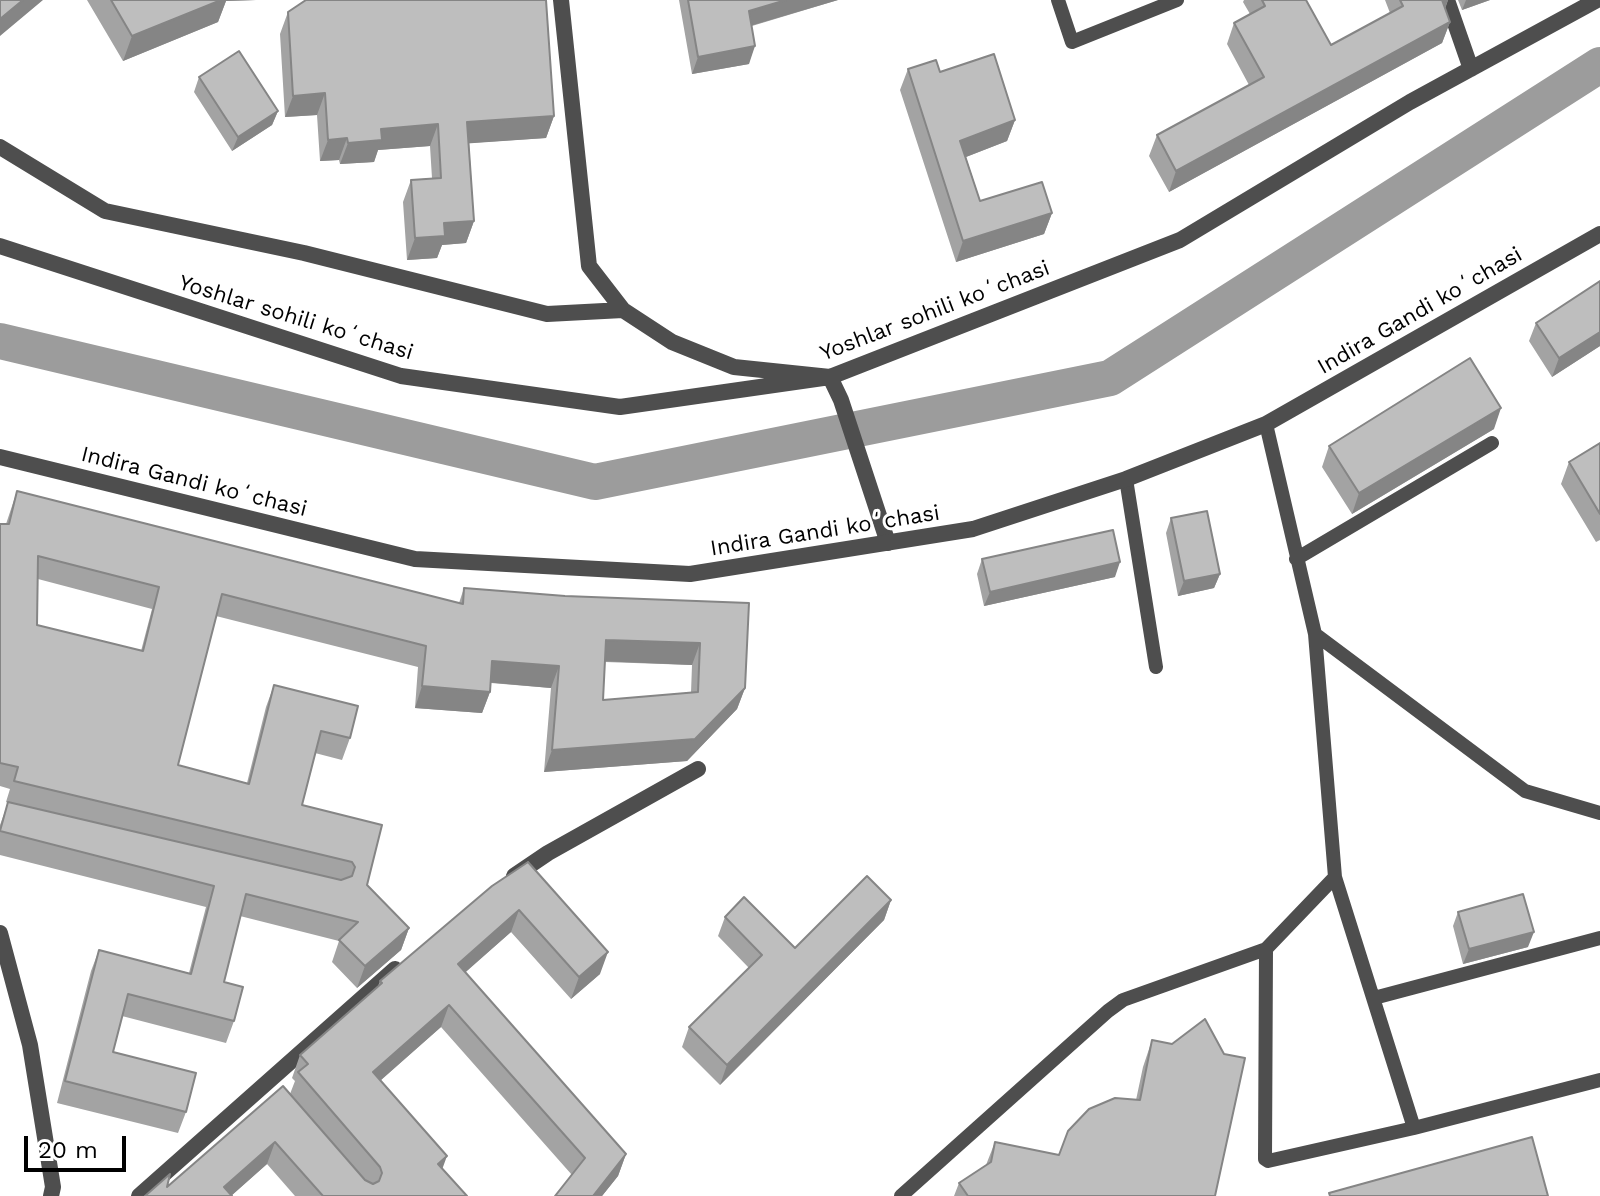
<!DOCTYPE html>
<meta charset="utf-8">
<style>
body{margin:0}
#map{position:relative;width:1600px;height:1196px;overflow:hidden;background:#fff;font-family:"Work Sans",sans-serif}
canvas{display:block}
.scale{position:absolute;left:24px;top:1136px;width:102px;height:36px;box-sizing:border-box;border:4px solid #000;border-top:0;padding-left:10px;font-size:24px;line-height:28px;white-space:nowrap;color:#000;-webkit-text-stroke:6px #fff;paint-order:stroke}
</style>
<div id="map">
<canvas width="1600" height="1196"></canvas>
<div class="scale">20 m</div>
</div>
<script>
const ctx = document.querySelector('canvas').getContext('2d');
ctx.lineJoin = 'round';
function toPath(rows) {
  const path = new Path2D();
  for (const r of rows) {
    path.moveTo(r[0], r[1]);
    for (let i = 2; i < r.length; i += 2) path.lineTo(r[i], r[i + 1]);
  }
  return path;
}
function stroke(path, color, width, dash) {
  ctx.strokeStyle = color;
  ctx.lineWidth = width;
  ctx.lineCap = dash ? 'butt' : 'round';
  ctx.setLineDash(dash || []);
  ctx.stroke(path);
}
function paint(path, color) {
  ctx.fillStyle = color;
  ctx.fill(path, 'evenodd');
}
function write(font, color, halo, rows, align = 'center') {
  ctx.font = font + ' "Work Sans",sans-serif';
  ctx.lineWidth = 6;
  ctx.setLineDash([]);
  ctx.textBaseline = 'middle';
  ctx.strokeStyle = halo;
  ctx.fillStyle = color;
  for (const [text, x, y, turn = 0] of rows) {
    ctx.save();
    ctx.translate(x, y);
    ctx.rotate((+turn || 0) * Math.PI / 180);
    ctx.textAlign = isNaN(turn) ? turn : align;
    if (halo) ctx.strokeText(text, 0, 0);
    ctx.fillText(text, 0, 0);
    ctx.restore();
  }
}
stroke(toPath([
 [0,341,595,482,1110,378,1600,65]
]), '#9c9c9c', 36);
stroke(toPath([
 [1058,0,1072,42,1177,0],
 [1266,424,1315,634,1335,877,1414,1128,1600,1080],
 [1126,479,1156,667],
 [1296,559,1492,443],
 [1315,634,1525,791,1600,813],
 [1266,949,1265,1159,1268,1161,1414,1128],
 [1374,998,1600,938],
 [901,1196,1108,1011,1123,1000,1266,949,1335,877]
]), '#4e4e4e', 14);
stroke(toPath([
 [561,0,589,266,623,310,672,342,734,367,830,377,841,400,888,543],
 [1447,0,1471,69],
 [0,147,105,211,304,253,547,314,623,310],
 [0,246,401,376,620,407,830,377,1180,240,1410,102,1597,0],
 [514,876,548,853,698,769],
 [0,933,30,1045,53,1187,51,1196],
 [139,1196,395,969]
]), '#4e4e4e', 16);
stroke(toPath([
 [0,457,415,559,690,574,973,529,1126,479,1266,424,1600,234]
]), '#4e4e4e', 16);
paint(toPath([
 [87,0,256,0,226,1,218,22,123,61],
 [679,0,838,0,752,26,749,64,692,74],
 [1244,0,1306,0,1331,45,1390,13,1385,0,1448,0,1445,9,1450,22,1442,43,1169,192,1149,156,1157,135,1249,85,1227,44,1234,23,1250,14,1243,2],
 [1458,0,1490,0,1462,10],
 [288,12,554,116,546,138,469,143,474,221,466,243,442,245,437,258,407,260,403,202,411,180,432,178,430,146,378,150,374,162,340,164,339,160,320,161,317,115,285,117,280,34],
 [908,69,940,72,1015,120,1007,141,966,157,980,201,1052,213,1044,234,956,262,900,90],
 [199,77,278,111,272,125,232,151,194,92],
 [1600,281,1600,346,1552,377,1529,341,1536,323],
 [1494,429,1352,514,1322,467,1329,446],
 [1600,443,1600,540,1596,542,1561,484,1569,462],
 [17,491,459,603,464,588,565,596,749,603,745,688,737,709,687,761,544,772,551,688,491,683,490,692,482,713,415,708,418,667,216,616,178,765,247,783,266,707,274,685,350,738,342,760,315,753,302,805,382,825,367,885,409,928,401,950,357,988,332,962,339,941,240,916,224,982,234,1021,226,1043,122,1016,113,1052,186,1112,178,1133,57,1103,91,971,99,950,189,973,206,907,0,855,0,825,8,803,6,802,10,789,0,786,0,524,6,524],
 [38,579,152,609,141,651,37,625],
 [605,662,692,665,691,693,603,700],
 [1171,518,1220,574,1214,588,1178,596,1166,533],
 [982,559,1115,577,984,606,977,574],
 [492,886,600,974,571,999,511,932,465,972,626,1154,618,1176,602,1196,555,1196,572,1175,441,1027,380,1081,442,1168,467,1196,295,1196,267,1164,232,1195,167,1187,290,1094,295,1081,292,1078,300,1055,378,986,380,981],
 [891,900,884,920,720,1085,682,1047,689,1027,749,968,718,936,725,917,795,948],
 [1458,912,1528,947,1463,964,1453,926],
 [1152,1040,1215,1196,954,1196,959,1183,986,1165,995,1142,1059,1155,1136,1100,1143,1067]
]), '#a3a3a3');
paint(toPath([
 [23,0,43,0,0,36,0,19],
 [206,0,256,0,226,1,218,22,123,61,132,36],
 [786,0,838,0,743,28,749,11],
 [1441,0,1448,0,1441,18],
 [1466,0,1490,0,1462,10],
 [1450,22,1442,43,1169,192,1176,171],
 [755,46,749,64,692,74,698,57],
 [325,93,317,115,285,117,293,96],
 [278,111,272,125,232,151,238,137],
 [554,116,546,138,460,144,467,122],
 [1015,120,1007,141,953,162,960,141],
 [438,124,430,146,378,150,374,162,340,164,348,143,381,129],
 [347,138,339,160,320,161,328,140],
 [1052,213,1044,234,956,262,963,241],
 [474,221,466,243,442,245,437,258,407,260,415,238,444,223],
 [1600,332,1600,346,1552,377,1559,358],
 [1501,408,1494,429,1352,514,1359,493],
 [1120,562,1115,577,984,606,990,592],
 [1220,574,1214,588,1178,596,1184,581],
 [606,640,700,643,692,665,598,661],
 [492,661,559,666,551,688,484,682],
 [422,686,490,692,482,713,415,708],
 [745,688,737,709,687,761,544,772,552,750],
 [891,900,884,920,720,1085,727,1065],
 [519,910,511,932,450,986,458,964],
 [409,928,401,950,357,988,365,966],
 [1534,932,1528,947,1463,964,1469,949],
 [608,952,600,974,571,999,579,977],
 [449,1005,441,1027,365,1094,373,1072],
 [275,1142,267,1164,231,1196,224,1187],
 [626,1154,618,1176,602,1196,593,1196],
 [447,1156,439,1178,438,1164]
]), '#858585');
const building = toPath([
 [0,0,23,0,0,19,0,0],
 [111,0,221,0,132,36,111,0],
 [306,0,546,0,554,116,467,122,474,221,444,223,445,236,415,238,411,180,441,178,438,124,381,129,382,140,348,143,347,138,328,140,325,93,293,96,288,12,306,0],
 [688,0,786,0,749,11,755,46,698,57,688,0],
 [1262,0,1306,0,1331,45,1403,6,1400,0,1442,0,1450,22,1176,171,1157,135,1264,77,1234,23,1265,6,1262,0],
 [239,51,278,111,238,137,199,77,239,51],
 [994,54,1015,120,960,141,980,201,1042,182,1052,213,963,241,908,69,936,60,940,72,994,54],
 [1600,281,1600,332,1559,358,1536,323,1600,281],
 [1470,358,1501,408,1359,493,1329,446,1470,358],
 [1600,443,1600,514,1569,462,1600,443],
 [17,491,463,604,464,588,565,596,749,603,745,688,695,739,552,750,559,666,492,661,490,692,422,686,426,646,222,594,178,765,249,784,274,685,358,706,350,738,321,731,302,805,382,825,367,885,409,928,365,966,339,940,358,922,246,894,224,982,243,987,234,1021,128,994,113,1052,196,1073,186,1112,65,1081,99,950,191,974,214,886,0,831,8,802,341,880,352,876,355,867,352,862,14,781,18,767,0,763,0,524,9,524,17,491],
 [38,556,159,587,143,651,37,625,38,556],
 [606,640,700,643,698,692,603,700,606,640],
 [1207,511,1220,574,1184,581,1171,518,1207,511],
 [1113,530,1120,562,990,592,982,559,1113,530],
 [528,862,608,952,579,977,519,910,458,964,626,1154,593,1196,555,1196,585,1158,449,1005,373,1072,447,1156,438,1164,467,1196,323,1196,275,1142,224,1187,232,1196,145,1196,170,1174,167,1187,283,1086,365,1180,373,1184,379,1181,382,1173,380,1167,298,1072,308,1064,300,1055,382,983,380,981,492,886,528,862],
 [867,876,891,900,727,1065,689,1027,762,955,725,917,744,897,795,948,867,876],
 [1523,894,1534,932,1469,949,1458,912,1523,894],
 [1205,1019,1224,1054,1245,1058,1215,1196,968,1196,959,1183,991,1162,995,1142,1059,1155,1068,1131,1089,1109,1115,1098,1140,1100,1152,1040,1172,1044,1205,1019],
 [1532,1137,1548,1196,1330,1196,1329,1193,1532,1137]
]);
paint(building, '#bebebe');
stroke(building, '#858585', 2);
write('22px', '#000', '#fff', [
 ["Yoshlar sohili koʻchasi",935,311,-21],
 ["Indira Gandi koʻchasi",1420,311,-30],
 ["Yoshlar sohili koʻchasi",296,318,17],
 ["Indira Gandi koʻchasi",194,482,14],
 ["Indira Gandi koʻchasi",825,531,-9]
]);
</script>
